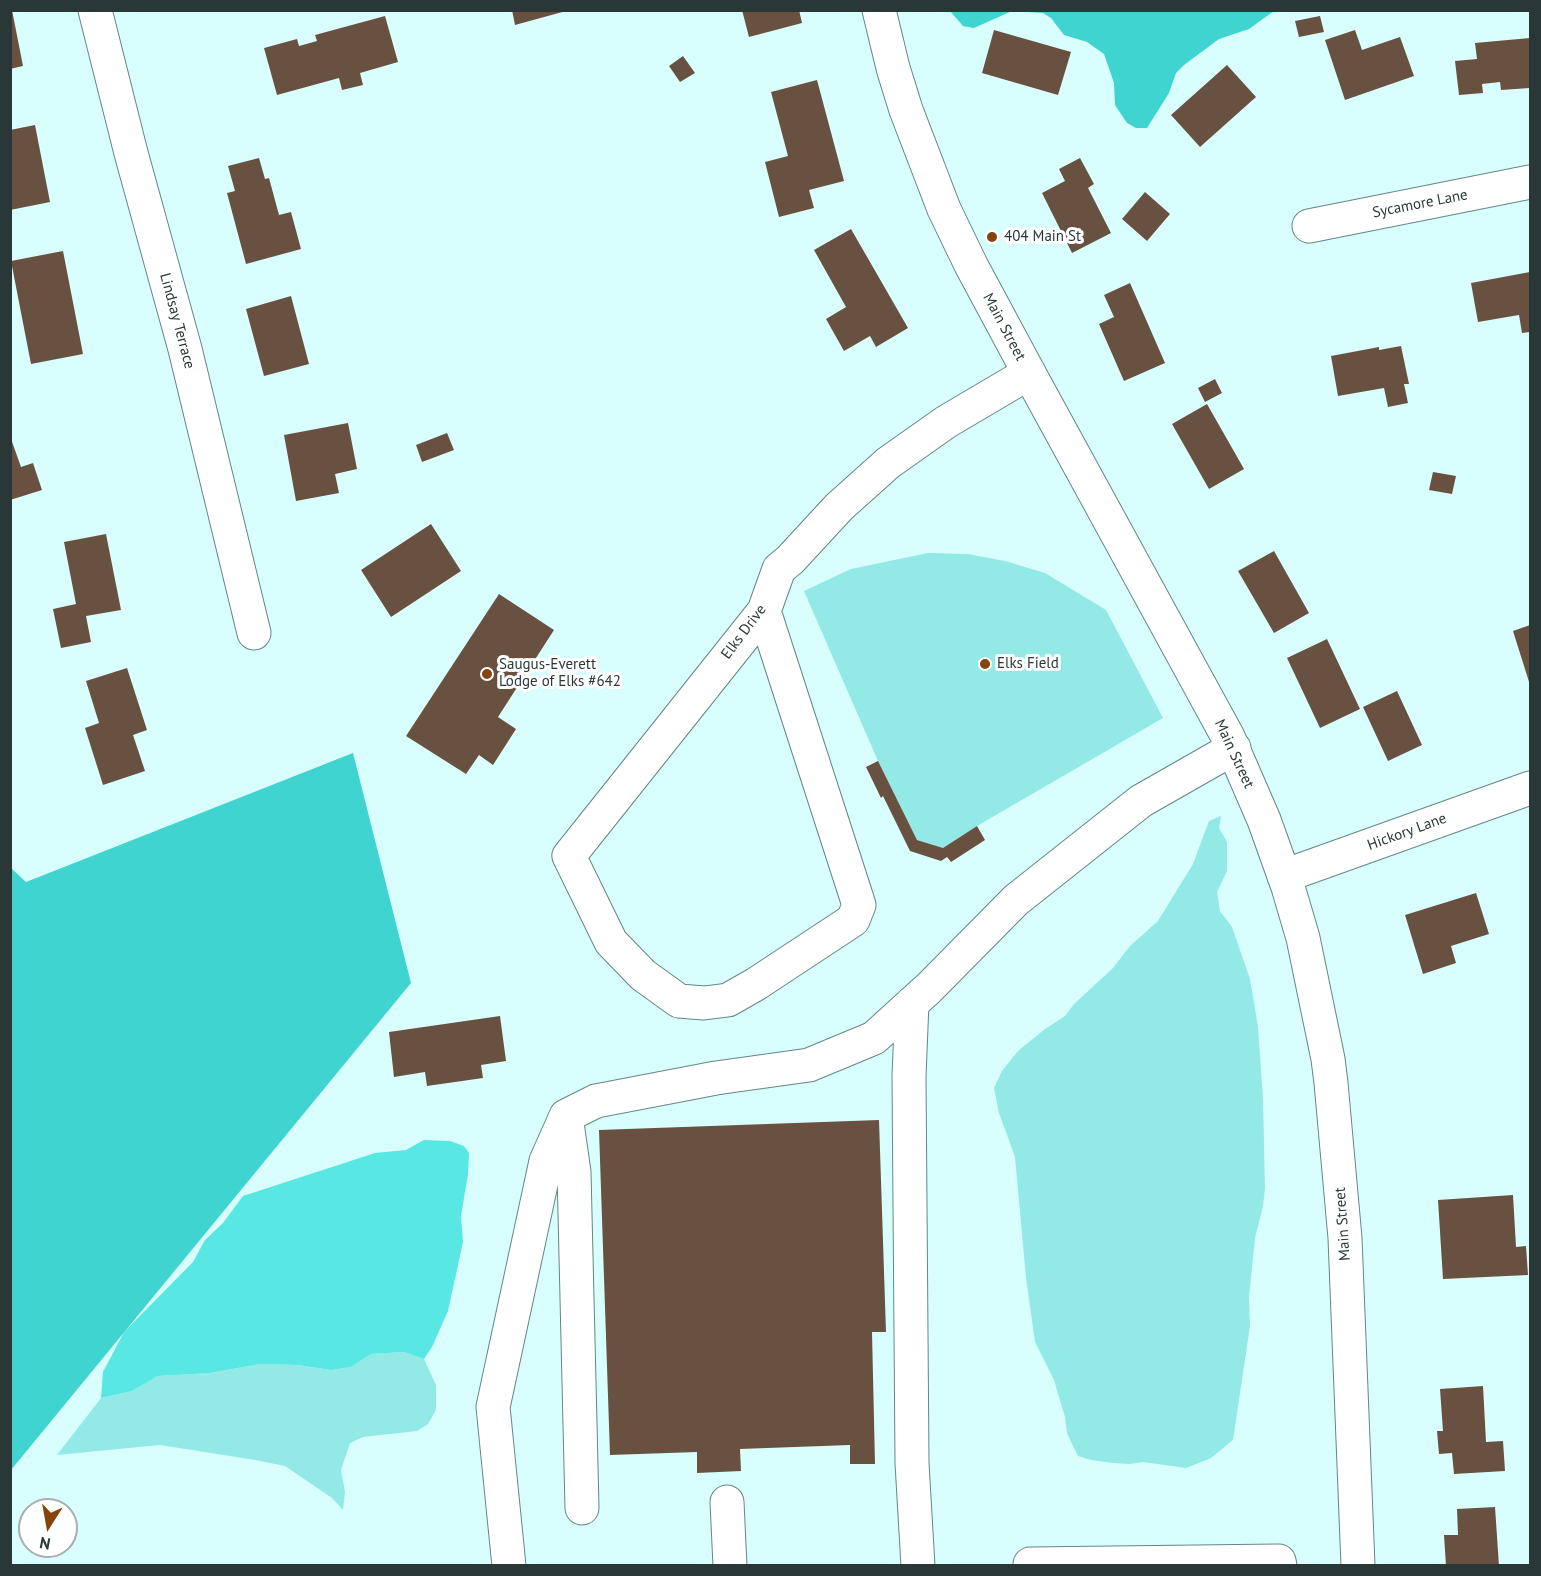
<!DOCTYPE html>
<style>
body{margin:0}
#map{position:relative;width:1541px;height:1576px;overflow:hidden;background:#d8fffd;font-family:"PT Sans",sans-serif}
canvas{display:block}
.frame{position:absolute;inset:0;border:12px solid #293837;pointer-events:none}
.north{position:absolute;left:18px;top:1498px;width:60px;height:60px;box-sizing:border-box;background:#fff;border:2px solid #a9afaf;border-radius:50%;rotate:191deg;font-size:16px;font-weight:700;line-height:24px;text-align:center;color:#293837}
.north::after{content:'';display:block;margin:auto;width:21px;height:27px;background:#84440b;clip-path:polygon(50% 0,100% 100%,50% 72%,0 100%)}
</style>
<div id="map">
<canvas width="1541" height="1576"></canvas>
<div class="frame"></div>
<div class="north">N</div>
</div>
<script>
const ctx = document.querySelector('canvas').getContext('2d');
ctx.lineJoin = 'round';
function paint(path, color) {
  ctx.fillStyle = color;
  ctx.fill(path, 'evenodd');
}
function toPath(rows) {
  const path = new Path2D();
  for (const r of rows) {
    path.moveTo(r[0], r[1]);
    for (let i = 2; i < r.length; i += 2) path.lineTo(r[i], r[i + 1]);
  }
  return path;
}
function stroke(path, color, width, dash) {
  ctx.strokeStyle = color;
  ctx.lineWidth = width;
  ctx.lineCap = dash ? 'butt' : 'round';
  ctx.setLineDash(dash || []);
  ctx.stroke(path);
}
function write(font, color, halo, rows, align = 'center') {
  ctx.font = font + ' "PT Sans",sans-serif';
  ctx.lineWidth = 6;
  ctx.setLineDash([]);
  ctx.textBaseline = 'middle';
  ctx.strokeStyle = halo;
  ctx.fillStyle = color;
  for (const [text, x, y, turn = 0] of rows) {
    ctx.save();
    ctx.translate(x, y);
    ctx.rotate((+turn || 0) * Math.PI / 180);
    ctx.textAlign = isNaN(turn) ? turn : align;
    if (halo) ctx.strokeText(text, 0, 0);
    ctx.fillText(text, 0, 0);
    ctx.restore();
  }
}
paint(toPath([
 [928,553,968,554,1005,561,1045,573,1106,610,1163,718,977,826,943,848,917,840,878,761,804,591,851,569],
 [1221,816,1219,828,1227,842,1227,871,1217,892,1220,911,1232,927,1250,979,1258,1027,1263,1099,1265,1188,1263,1206,1255,1238,1249,1297,1250,1326,1233,1440,1211,1458,1186,1468,1143,1462,1130,1464,1113,1463,1091,1460,1078,1456,1073,1446,1067,1433,1065,1417,1054,1380,1035,1342,1026,1278,1015,1157,999,1113,994,1088,1002,1071,1018,1051,1045,1029,1065,1016,1074,1004,1113,968,1130,946,1158,921,1193,864,1209,821],
 [404,1352,424,1359,436,1385,436,1410,428,1424,417,1431,363,1437,350,1443,341,1470,345,1492,343,1510,332,1498,285,1466,255,1460,160,1445,57,1455,101,1398,132,1391,158,1376,210,1373,260,1364,298,1365,331,1370,351,1367,371,1354]
]), '#93e9e5');
paint(toPath([
 [950,11,1274,11,1249,29,1219,39,1184,65,1176,73,1169,93,1147,128,1136,128,1127,123,1115,105,1114,83,1104,54,1087,42,1064,35,1051,18,1043,13,1012,11,974,28,963,26],
 [353,753,411,983,11,1470,11,868,26,882]
]), '#40d4d0');
paint(toPath([
 [424,1140,450,1141,464,1146,469,1153,468,1174,461,1216,463,1242,448,1311,432,1347,424,1359,404,1352,371,1354,351,1367,331,1370,298,1365,260,1364,210,1373,158,1376,132,1391,101,1398,103,1372,124,1332,193,1262,205,1240,223,1223,243,1196,375,1153,406,1150]
]), '#58e7e2');
paint(toPath([
 [10,10,12,10,23,66,10,69],
 [512,10,566,10,566,11,515,25],
 [742,10,799,10,802,23,749,37],
 [385,16,398,62,360,73,363,85,342,90,339,78,277,95,264,48,297,39,299,46,317,41,315,35],
 [1320,16,1324,32,1299,37,1295,21],
 [994,30,1071,52,1058,95,982,73],
 [1355,30,1362,50,1400,37,1414,76,1345,100,1325,40],
 [1530,38,1530,88,1501,90,1500,82,1482,84,1483,93,1459,95,1455,61,1477,59,1475,43],
 [683,56,695,73,680,82,669,66],
 [1227,65,1256,97,1200,147,1171,115],
 [817,80,844,181,809,190,814,208,779,217,765,162,788,156,771,92],
 [35,125,50,202,10,210,10,130],
 [259,158,265,179,269,178,279,215,291,212,301,249,246,264,227,193,235,191,228,166],
 [1080,158,1094,184,1088,188,1111,233,1072,253,1042,193,1065,181,1059,169],
 [1145,192,1170,214,1147,241,1122,219],
 [851,229,908,328,876,347,870,336,844,351,826,319,846,307,814,250],
 [63,251,83,354,31,364,11,261],
 [1530,272,1530,332,1522,333,1519,315,1478,322,1471,283],
 [1130,283,1165,363,1124,381,1099,324,1114,317,1104,295],
 [291,296,309,364,264,376,246,309],
 [1401,346,1409,384,1404,384,1408,403,1388,407,1384,388,1338,396,1331,356,1379,347,1379,350],
 [1215,379,1222,393,1205,402,1198,388],
 [1207,404,1244,469,1209,489,1172,424],
 [348,423,357,469,335,474,339,493,296,501,284,435],
 [447,433,454,450,422,462,416,445],
 [10,436,21,467,33,463,42,490,10,500],
 [1433,472,1456,476,1452,494,1429,490],
 [431,524,461,571,391,617,361,570],
 [106,534,121,610,86,616,91,642,61,648,53,609,76,604,64,542],
 [1274,551,1309,613,1274,633,1238,571],
 [499,594,554,630,498,717,516,729,493,765,479,755,466,774,406,736],
 [1530,625,1530,685,1513,631],
 [1327,639,1360,709,1320,728,1287,658],
 [127,668,147,730,133,735,145,771,103,785,85,728,99,723,86,681],
 [1397,691,1422,745,1388,761,1363,707],
 [878,761,917,840,943,848,977,826,985,840,951,862,947,857,941,861,910,851,883,796,881,798,866,767],
 [1476,893,1489,934,1451,946,1456,963,1423,974,1405,915],
 [500,1016,506,1061,481,1065,483,1078,427,1086,425,1072,394,1077,389,1032],
 [879,1120,886,1332,872,1332,875,1464,850,1464,850,1445,740,1449,741,1471,697,1473,697,1452,610,1455,599,1130],
 [1513,1195,1516,1247,1526,1246,1528,1275,1443,1279,1438,1200],
 [1483,1386,1486,1442,1503,1441,1505,1471,1454,1474,1452,1453,1439,1454,1437,1431,1443,1431,1440,1389],
 [1495,1507,1499,1566,1446,1566,1444,1535,1458,1535,1457,1509]
]), '#695141');
const minor = toPath([
 [95,10,131,153,185,349,254,633],
 [1309,226,1530,182],
 [764,611,859,905,853,920,756,984,728,1000,704,1003,679,1001,643,975,611,942,569,856,764,611,779,569,790,560,839,507,888,463,946,422,1029,373],
 [1284,876,1530,788],
 [912,1003,909,1076,912,1463,918,1566],
 [566,1116,574,1172,582,1508],
 [727,1502,730,1566],
 [509,1566,493,1407,546,1161,566,1116,596,1101,716,1078,809,1065,874,1038,929,988,1016,900,1141,801,1234,748],
 [1030,1566,1030,1564,1279,1561,1280,1566]
]);
const major = toPath([
 [879,10,893,68,906,110,944,209,971,265,1029,373,1228,737,1264,820,1288,887,1303,938,1328,1059,1331,1083,1345,1238,1358,1566]
]);
stroke(minor, '#638785', 35);
stroke(major, '#638785', 35);
stroke(minor, '#fff', 33);
stroke(major, '#fff', 33);
for (const [x, y, r, color] of [
 [992,237,6,"#84440b"],
 [985,664,6,"#84440b"],
 [487,674,6,"#84440b"]
]) {
  const dot = new Path2D();
  dot.arc(x, y, r, 0, 2 * Math.PI);
  ctx.fillStyle = color;
  ctx.fill(dot);
  stroke(dot, '#fff', 2);
}
write('15px', '#293837', '#fff', [
 ["Sycamore Lane",1420,204,-11],
 ["Lindsay Terrace",177,321,75],
 ["Main Street",1004,327,62],
 ["Elks Drive",744,632,-53],
 ["Main Street",1234,754,65],
 ["Hickory Lane",1407,832,-20],
 ["Main Street",1343,1224,-94]
]);
write('15px', '#293837', '#fff', [
 ["404 Main St",1004,237],
 ["Elks Field",997,664],
 ["Saugus-Everett",499,665],
 ["Lodge of Elks #642",499,682]
], 'left');
</script>
